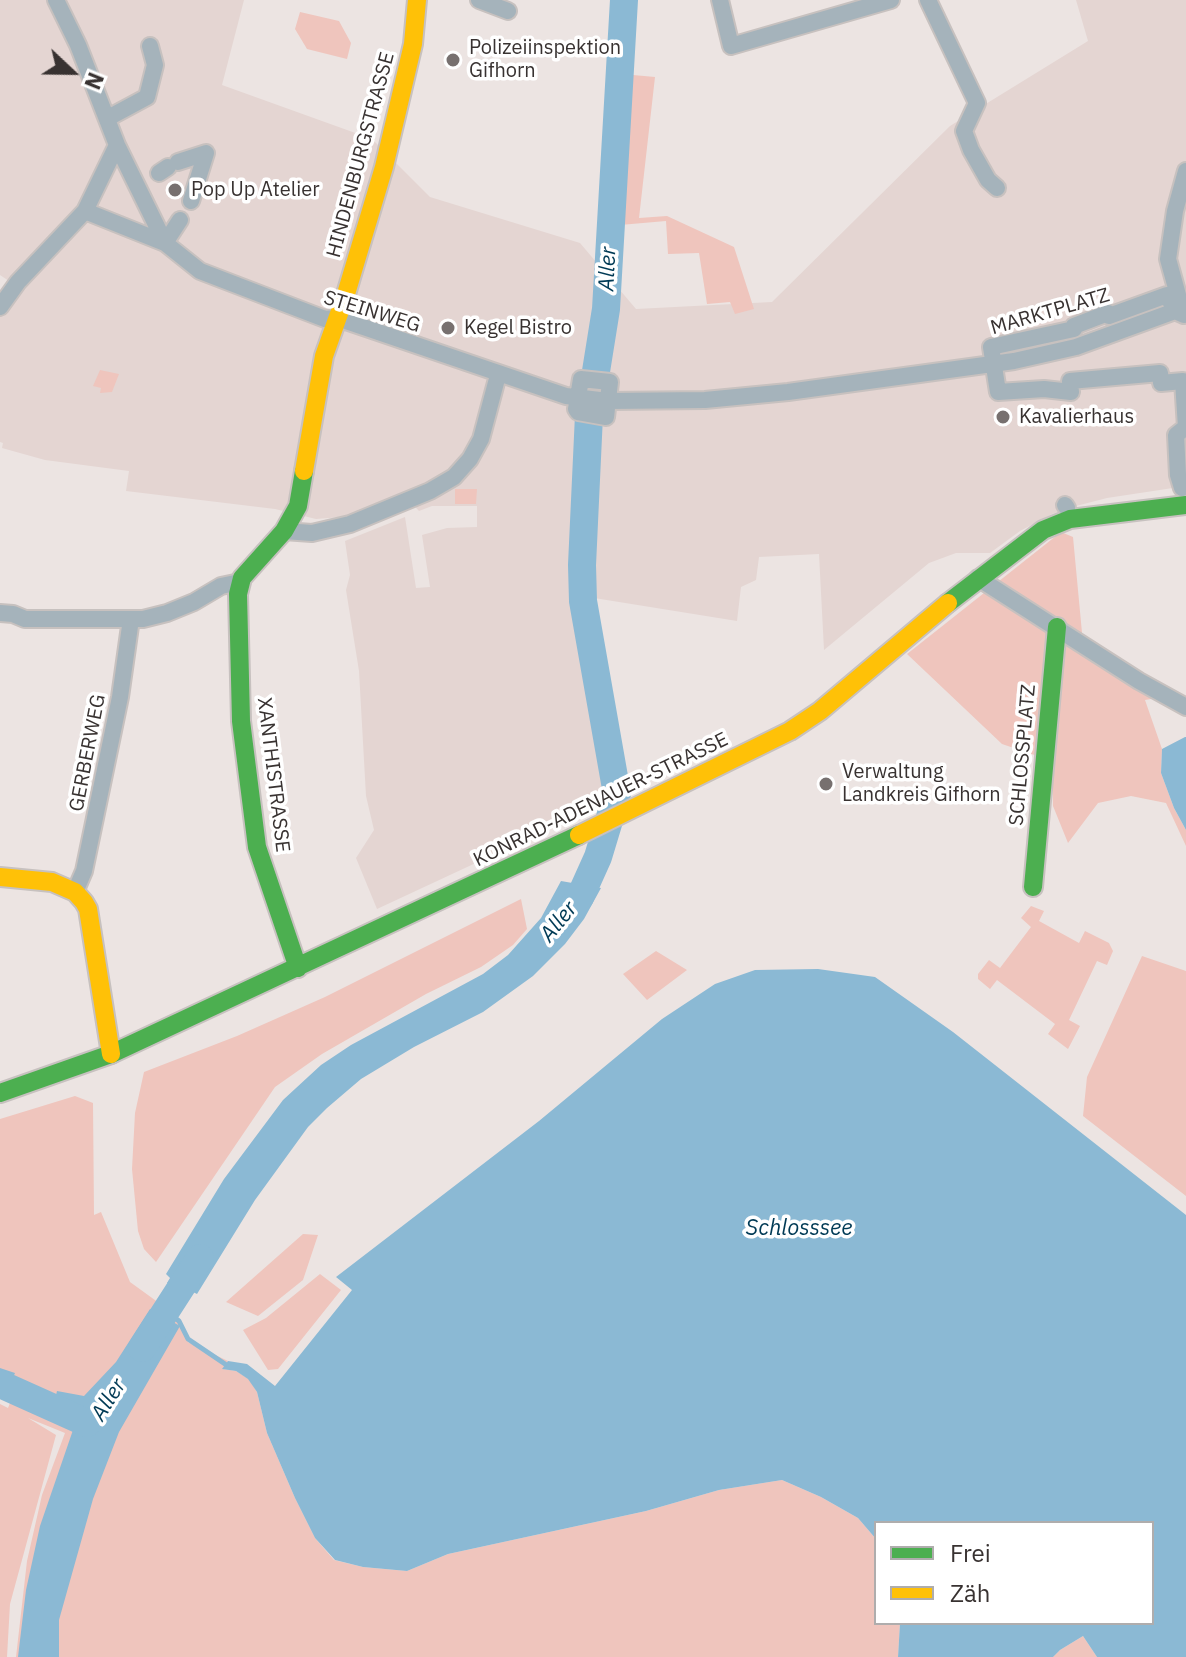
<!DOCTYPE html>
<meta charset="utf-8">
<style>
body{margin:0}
#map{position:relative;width:1186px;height:1657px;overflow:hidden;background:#ece4e2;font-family:"IBM Plex Sans",sans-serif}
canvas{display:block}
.legend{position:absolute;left:874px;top:1521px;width:280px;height:104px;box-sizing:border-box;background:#fff;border:2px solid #afadad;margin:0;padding:10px 14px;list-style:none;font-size:24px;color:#383231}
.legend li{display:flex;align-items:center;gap:16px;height:40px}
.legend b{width:40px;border:2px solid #afadad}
.north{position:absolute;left:32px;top:32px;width:80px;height:80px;-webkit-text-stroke:6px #fff;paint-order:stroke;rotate:112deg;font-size:22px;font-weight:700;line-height:32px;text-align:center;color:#383231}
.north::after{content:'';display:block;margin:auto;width:28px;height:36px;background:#383231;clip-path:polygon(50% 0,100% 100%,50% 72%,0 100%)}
</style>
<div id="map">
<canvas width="1186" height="1657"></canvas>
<ul class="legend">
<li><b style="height:10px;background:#4caf50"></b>Frei</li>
<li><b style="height:10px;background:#ffc107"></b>Zäh</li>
</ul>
<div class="north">N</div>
</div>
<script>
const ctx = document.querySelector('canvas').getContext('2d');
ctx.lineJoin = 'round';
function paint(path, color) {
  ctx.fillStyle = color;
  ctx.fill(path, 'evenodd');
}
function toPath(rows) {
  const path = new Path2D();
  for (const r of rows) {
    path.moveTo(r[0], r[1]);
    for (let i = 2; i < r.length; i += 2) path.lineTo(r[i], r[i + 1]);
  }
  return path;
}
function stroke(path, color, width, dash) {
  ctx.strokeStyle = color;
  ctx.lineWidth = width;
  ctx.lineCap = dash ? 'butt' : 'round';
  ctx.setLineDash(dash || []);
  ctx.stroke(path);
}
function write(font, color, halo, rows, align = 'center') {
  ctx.font = font + ' "IBM Plex Sans",sans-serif';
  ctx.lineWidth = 7;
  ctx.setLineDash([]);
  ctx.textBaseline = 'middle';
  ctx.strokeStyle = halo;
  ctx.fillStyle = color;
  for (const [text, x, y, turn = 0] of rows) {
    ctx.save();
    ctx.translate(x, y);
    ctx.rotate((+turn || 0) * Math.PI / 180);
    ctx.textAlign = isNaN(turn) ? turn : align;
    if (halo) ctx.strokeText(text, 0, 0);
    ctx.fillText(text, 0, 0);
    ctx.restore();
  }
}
paint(toPath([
 [0,0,244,0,222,85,372,139,430,197,580,243,636,309,772,302,950,126,1088,41,1076,0,1186,0,1186,486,1107,498,1076,506,1052,514,1020,531,990,553,956,553,929,563,824,650,819,554,759,557,756,580,741,587,737,621,588,597,591,522,576,521,573,597,611,800,377,909,356,858,374,830,366,796,359,671,346,590,350,575,345,541,405,517,416,588,430,587,422,535,447,528,477,527,477,506,432,506,419,511,404,495,342,517,316,519,275,509,126,491,129,471,45,460,2,448,3,443,0,442,0,295,9,281,0,275]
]), '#e4d5d2');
paint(toPath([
 [300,12,339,21,351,43,347,59,307,49,295,29],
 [633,75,655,77,639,218,667,216,734,247,754,309,735,314,730,302,707,304,699,253,668,254,666,221,620,225],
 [100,370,119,374,112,392,100,393,101,388,93,386],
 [455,489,477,489,476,504,455,504],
 [1061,532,1073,537,1084,654,1157,698,1145,700,1162,749,1161,773,1174,808,1186,830,1186,846,1166,803,1131,796,1098,803,1068,843,1053,806,1052,761,1002,744,907,654],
 [521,899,527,929,513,945,481,967,426,994,322,1054,275,1087,156,1262,144,1249,138,1231,132,1169,135,1113,144,1072,237,1036,325,997],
 [1031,906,1044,911,1039,921,1079,943,1085,931,1109,943,1113,951,1107,965,1097,961,1069,1020,1080,1026,1068,1049,1048,1034,1055,1024,997,980,990,989,978,979,978,974,989,960,1000,968,1031,927,1021,918],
 [656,951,687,970,647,1000,623,974],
 [1142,956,1186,971,1186,1196,1083,1116,1087,1077],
 [75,1096,93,1103,94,1215,101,1212,130,1282,177,1316,188,1342,228,1361,223,1369,236,1371,249,1379,257,1392,267,1433,295,1498,315,1538,334,1560,363,1567,407,1571,448,1554,646,1511,719,1490,782,1480,821,1497,858,1518,876,1539,876,1623,900,1623,898,1657,16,1657,27,1561,42,1495,65,1433,28,1418,56,1435,10,1604,7,1657,0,1657,0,1404,8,1408,12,1398,0,1393,0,1119],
 [303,1234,318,1235,303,1280,258,1316,226,1302],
 [320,1274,341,1290,278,1369,268,1370,243,1330,266,1318],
 [1083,1636,1097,1657,1053,1657,1060,1650]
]), '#efc5bd');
paint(toPath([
 [1185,737,1186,737,1186,830,1174,808,1161,773,1162,749],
 [561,881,601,888,584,919,565,944,533,976,483,1012,414,1047,361,1079,327,1108,308,1127,255,1200,197,1294,191,1291,187,1296,167,1283,170,1278,166,1274,224,1179,283,1100,321,1065,351,1045,483,974,508,955,541,918],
 [818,969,875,977,953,1032,1186,1215,1186,1657,1097,1657,1083,1636,1060,1650,1053,1657,898,1657,900,1623,1152,1623,1152,1523,876,1523,876,1539,858,1518,821,1497,782,1480,719,1490,646,1511,448,1554,407,1571,363,1567,335,1560,315,1538,295,1498,267,1433,257,1392,248,1379,236,1371,222,1369,228,1361,247,1364,275,1386,352,1290,336,1277,539,1121,662,1019,715,984,755,970],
 [150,1309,180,1326,119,1432,93,1499,59,1620,59,1657,18,1657,26,1590,40,1526,73,1430,51,1417,57,1391,84,1396,116,1362],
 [0,1368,15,1373,5,1397,0,1395]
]), '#8bb9d4');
stroke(toPath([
 [166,1311,179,1321,188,1339,225,1364]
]), '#8bb9d4', 5);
stroke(toPath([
 [564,918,580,897,598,857,617,794,583,601,582,565,589,415,606,309,624,0],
 [142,1348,200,1258],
 [0,1384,87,1423]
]), '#8bb9d4', 28);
const street = toPath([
 [56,0,78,45,117,145,165,243,200,271,325,319,337,318,566,396,608,401,705,400,788,392,1014,361,1076,347,1186,307],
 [479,0,508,11],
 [720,0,731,46,891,0],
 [928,0,977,103,964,131,971,150,988,180,997,188],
 [108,118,147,97,155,65,150,46],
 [178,162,206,153,191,201],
 [159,173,168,167],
 [85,211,165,243,180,220],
 [1181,306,1168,259,1175,211,1186,171],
 [0,307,18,282,85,211,117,145],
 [1184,315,1175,311,1167,295,1109,316,1108,313,1074,326,1074,329,991,347,998,392,1044,389,1071,392,1070,381,1160,373,1161,383,1183,381,1186,427,1176,435,1178,475,1182,488,1186,486],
 [581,379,610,382,606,417,578,412,576,409,581,379],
 [1065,505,1067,508],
 [284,531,312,533,350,524,430,491,454,477,470,459,481,439,498,375],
 [978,578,1139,681,1186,707],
 [0,613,13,614,25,619,143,619,167,613,194,602,221,586,240,582],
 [75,892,84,871,120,697,131,619]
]);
const fast = toPath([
 [948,603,1043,530,1070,519,1186,505],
 [1033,887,1057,627],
 [298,968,257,847,241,721,238,594,242,578,284,531,298,506,304,471],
 [0,1093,111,1054,579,835]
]);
const slow = toPath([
 [304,471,324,356,346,294,384,167,413,44,417,0],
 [579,835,790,731,820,711,948,603],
 [0,877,52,882,75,892,84,902,88,909,111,1054]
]);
stroke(street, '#c7c1bf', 20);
stroke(fast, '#c7c1bf', 22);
stroke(slow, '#c7c1bf', 22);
stroke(street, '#a5b3bb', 16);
stroke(fast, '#4caf50', 18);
stroke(slow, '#ffc107', 18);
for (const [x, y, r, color] of [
 [453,60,8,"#77706f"],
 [175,190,8,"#77706f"],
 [448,328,8,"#77706f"],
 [1003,417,8,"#77706f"],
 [826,784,8,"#77706f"]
]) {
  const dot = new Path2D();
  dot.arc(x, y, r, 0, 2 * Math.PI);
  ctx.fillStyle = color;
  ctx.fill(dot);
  stroke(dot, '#fff', 3);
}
write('20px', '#383231', '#fff', [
 ["Polizeiinspektion",469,48],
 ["Gifhorn",469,71],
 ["Pop Up Atelier",191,190],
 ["Kegel Bistro",464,328],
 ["Kavalierhaus",1019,417],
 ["Verwaltung",842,772],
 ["Landkreis Gifhorn",842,795]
], 'left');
write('20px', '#383231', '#fff', [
 ["HINDENBURGSTRASSE",361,155,-75],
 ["STEINWEG",372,312,17],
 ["MARKTPLATZ",1050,312,-16],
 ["GERBERWEG",88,753,-79],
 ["SCHLOSSPLATZ",1023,755,-85],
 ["XANTHISTRASSE",273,775,83],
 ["KONRAD-ADENAUER-STRASSE",601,800,-26]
]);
write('italic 22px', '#003a55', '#fff', [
 ["Aller",608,269,-87],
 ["Aller",559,922,-51],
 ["Schlosssee",799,1229],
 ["Aller",109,1400,-58]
]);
</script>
